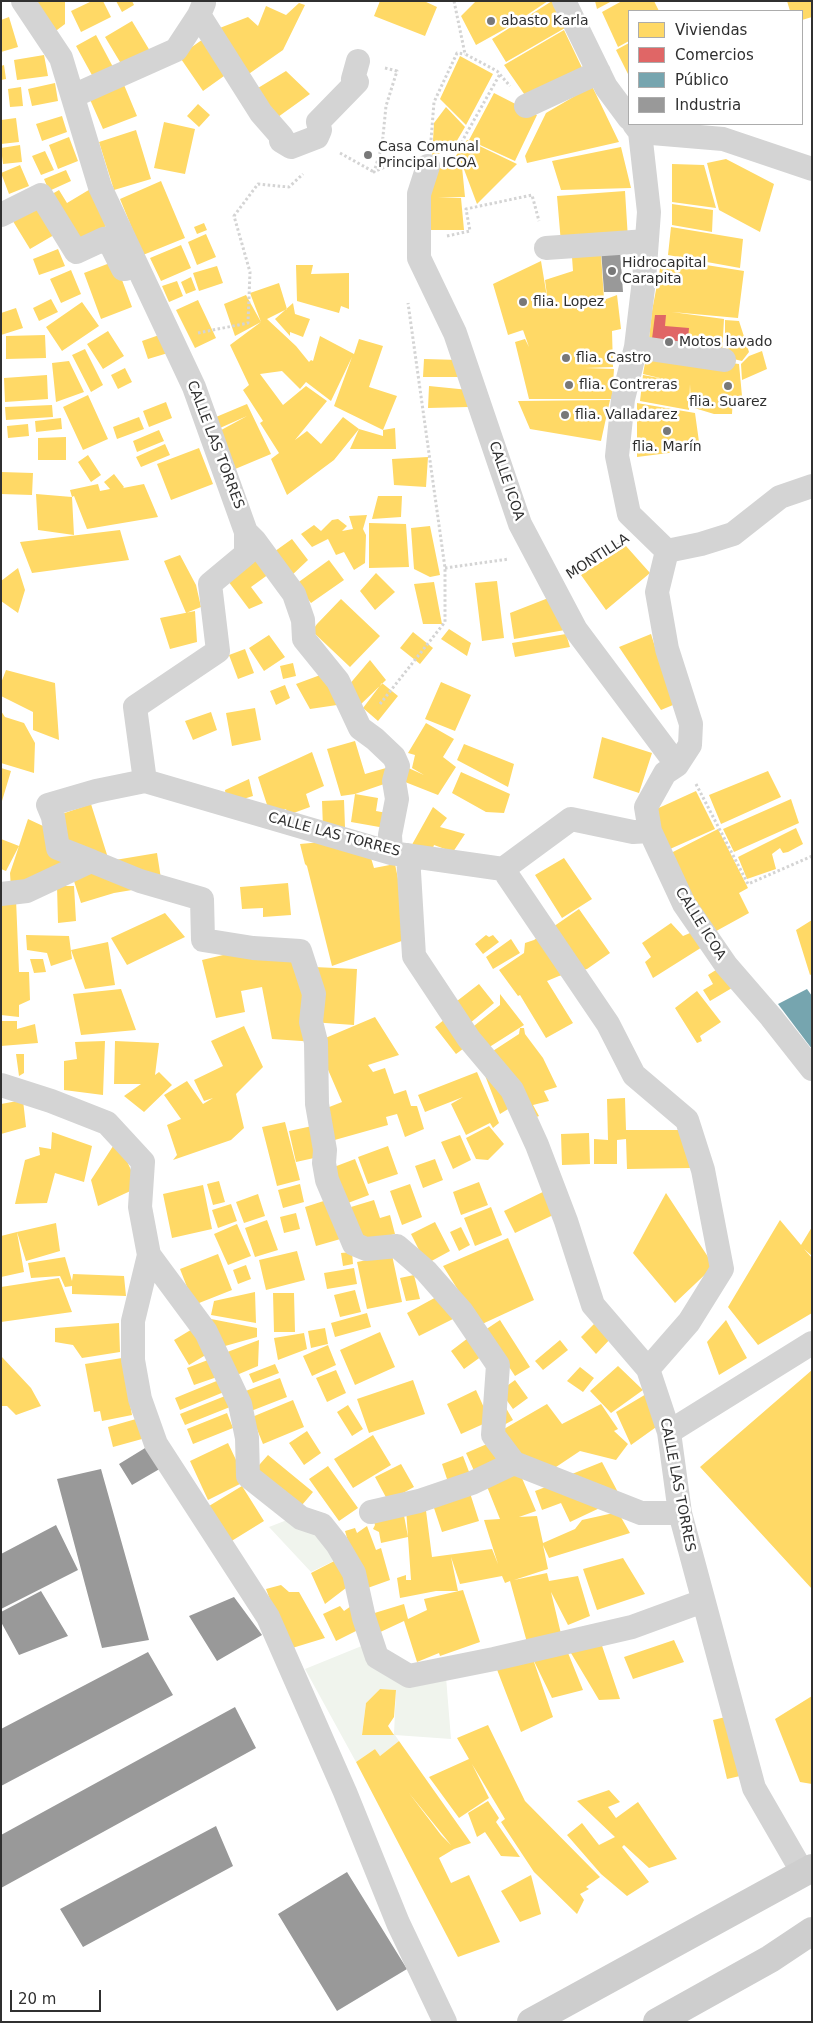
<!DOCTYPE html>
<meta charset="utf-8">
<style>
body{margin:0}
#map{position:relative;width:813px;height:2023px;overflow:hidden;background:#fff;font-family:"DejaVu Sans",sans-serif}
canvas{display:block}
.frame{position:absolute;inset:0;border:2px solid #303030;pointer-events:none}
.legend{position:absolute;left:628px;top:10px;width:175px;height:115px;box-sizing:border-box;background:#fff;border:1px solid #acacac;margin:0;padding:6px 9px;list-style:none;font-size:15px;color:#303030}
.legend li{display:flex;align-items:center;gap:10px;height:25px}
.legend b{width:25px;border:1px solid #acacac}
.scale{position:absolute;left:10px;top:1990px;width:91px;height:22px;box-sizing:border-box;border:2px solid #303030;border-top:0;padding-left:6px;font-size:15px;line-height:18px;white-space:nowrap;color:#303030;-webkit-text-stroke:4px #fff;paint-order:stroke}
</style>
<div id="map">
<canvas width="813" height="2023"></canvas>
<div class="frame"></div>
<ul class="legend">
<li><b style="height:14px;background:#ffd966"></b>Viviendas</li>
<li><b style="height:14px;background:#e06666"></b>Comercios</li>
<li><b style="height:14px;background:#76a5af"></b>Público</li>
<li><b style="height:14px;background:#999"></b>Industria</li>
</ul>
<div class="scale">20 m</div>
</div>
<script>
const ctx = document.querySelector('canvas').getContext('2d');
ctx.lineJoin = 'round';
function paint(path, color) {
  ctx.fillStyle = color;
  ctx.fill(path, 'evenodd');
}
function toPath(rows) {
  const path = new Path2D();
  for (const r of rows) {
    path.moveTo(r[0], r[1]);
    for (let i = 2; i < r.length; i += 2) path.lineTo(r[i], r[i + 1]);
  }
  return path;
}
function stroke(path, color, width, dash) {
  ctx.strokeStyle = color;
  ctx.lineWidth = width;
  ctx.lineCap = dash ? 'butt' : 'round';
  ctx.setLineDash(dash || []);
  ctx.stroke(path);
}
function write(font, color, halo, rows, align = 'center') {
  ctx.font = font + ' "DejaVu Sans",sans-serif';
  ctx.lineWidth = 5;
  ctx.setLineDash([]);
  ctx.textBaseline = 'middle';
  ctx.strokeStyle = halo;
  ctx.fillStyle = color;
  for (const [text, x, y, turn = 0] of rows) {
    ctx.save();
    ctx.translate(x, y);
    ctx.rotate((+turn || 0) * Math.PI / 180);
    ctx.textAlign = isNaN(turn) ? turn : align;
    if (halo) ctx.strokeText(text, 0, 0);
    ctx.fillText(text, 0, 0);
    ctx.restore();
  }
}
paint(toPath([
 [305,1513,344,1556,311,1572,269,1527],
 [369,1643,377,1657,446,1677,451,1739,395,1735,399,1741,380,1756,375,1749,356,1762,305,1669],
 [380,1689,396,1690,394,1734,362,1734,366,1703]
]), '#f0f4ed');
paint(toPath([
 [34,1,65,1,65,24,53,33],
 [92,1,103,1,111,17,81,32,71,11],
 [116,1,132,1,134,5,122,12],
 [380,1,424,1,437,7,425,36,374,16],
 [476,1,548,1,512,25,476,45,461,16],
 [552,1,565,28,506,62,492,39],
 [595,1,612,1,597,9],
 [622,1,654,1,659,11,629,11,629,41,618,47,602,12],
 [787,1,812,1,812,17,802,20,802,11,790,11],
 [299,3,305,5,283,50,243,78,212,31,248,17,258,26,266,6,286,15],
 [9,17,18,47,1,52,1,20],
 [132,21,150,51,123,67,105,37],
 [564,30,585,74,529,101,504,65],
 [96,35,113,67,93,77,76,46],
 [206,37,231,71,203,91,179,56],
 [629,43,629,76,616,50],
 [44,55,48,76,17,80,14,60],
 [460,56,493,74,466,125,440,99],
 [4,65,6,79,1,80,1,66],
 [286,71,310,94,271,122,253,91],
 [122,80,137,116,103,129,88,95],
 [55,83,58,101,32,106,28,89],
 [592,86,619,142,527,163,525,156,546,113],
 [21,87,23,106,10,107,8,89],
 [494,93,537,115,515,161,469,140],
 [198,104,210,115,199,127,187,116],
 [446,107,465,127,455,144,432,158,434,123],
 [62,116,67,132,42,141,36,124],
 [16,118,19,142,1,144,1,120],
 [164,122,195,129,185,174,154,168],
 [136,130,151,179,114,190,99,142],
 [69,137,78,161,58,169,49,145],
 [467,140,517,164,477,204,462,164,455,157],
 [20,145,22,162,3,164,1,148],
 [621,147,631,188,561,190,552,161],
 [45,151,54,170,41,175,32,156],
 [726,159,774,184,760,232,719,210,707,163],
 [672,164,704,165,716,208,672,202],
 [20,165,29,186,9,194,1,173],
 [462,167,465,197,438,197,461,198,464,230,427,230,429,169],
 [66,170,71,181,49,191,44,179],
 [161,181,185,238,143,255,120,199],
 [92,188,113,222,76,244,54,235,30,249,11,218,59,190,67,203],
 [625,191,628,239,561,243,557,196],
 [672,204,713,210,712,232,672,225],
 [204,223,207,230,197,234,194,227],
 [671,227,743,239,740,268,668,255],
 [206,234,216,257,197,265,188,242],
 [181,245,191,268,161,281,150,258],
 [58,249,65,266,39,275,33,259],
 [601,255,604,299,577,308,577,310,617,295,621,329,612,331,613,367,585,368,614,369,612,399,529,399,515,342,525,339,529,347,523,330,529,328,508,335,493,284,541,261,548,303,545,280,573,271,572,257],
 [662,258,744,271,738,318,672,312,724,319,722,355,648,348,652,311],
 [115,261,132,307,101,319,84,273],
 [296,265,313,265,311,274,349,273,349,309,341,306,339,313,297,301],
 [217,266,223,283,199,291,193,273],
 [71,270,81,294,61,303,50,279],
 [191,277,196,290,186,294,181,282],
 [177,281,183,296,169,302,162,286],
 [279,283,287,309,267,319,296,346,309,362,311,360,313,361,320,336,354,354,359,339,383,346,369,387,397,396,383,430,334,406,352,357,331,401,306,382,300,389,282,371,260,374,283,405,306,386,327,401,295,440,307,431,321,444,343,417,359,429,383,436,383,430,395,428,396,449,350,449,359,429,334,460,287,495,271,459,279,453,260,423,263,421,243,390,249,385,230,345,261,322,250,293],
 [246,295,261,322,235,336,224,304],
 [51,299,58,312,39,321,33,308],
 [198,300,216,338,195,348,176,310],
 [82,302,99,326,62,351,46,327],
 [293,303,295,314,310,319,303,337,290,332,290,336,275,319],
 [16,308,23,328,1,335,1,313],
 [725,320,739,321,749,352,742,361,725,357],
 [108,331,124,356,103,369,87,344],
 [162,334,168,353,148,359,142,341],
 [45,335,46,358,6,359,6,336],
 [85,349,103,385,91,392,72,355],
 [762,351,767,369,742,380,741,364,749,356],
 [647,352,739,364,742,396,733,396,732,414,714,414,691,407,690,384,689,410,640,401,643,375,664,379,643,374],
 [424,359,460,360,458,377,423,377],
 [69,361,84,392,56,402,52,363],
 [125,368,132,382,118,389,111,375],
 [47,375,48,399,5,402,4,378],
 [429,386,469,390,468,407,428,408],
 [88,395,108,439,83,450,63,407],
 [610,400,601,441,530,429,518,401],
 [166,402,172,418,149,427,143,411],
 [637,403,695,413,700,449,637,457],
 [247,404,271,454,228,472,212,435,247,416,220,428,216,417],
 [52,405,53,417,6,420,5,407],
 [139,417,144,429,117,439,113,427],
 [61,418,62,429,36,432,35,421],
 [28,424,29,436,8,438,7,426],
 [159,430,164,441,137,452,133,441],
 [66,437,66,460,38,460,38,438],
 [165,444,170,455,141,467,136,457],
 [199,448,213,484,171,500,157,464],
 [88,455,101,475,91,482,78,462],
 [428,457,426,487,394,485,392,459],
 [1,472,33,473,32,495,1,494],
 [114,474,124,487,123,488,144,484,158,517,87,529,74,496,72,497,70,490,98,484,100,491,110,489,104,482],
 [36,494,72,497,74,535,38,530],
 [378,496,402,496,401,517,372,519],
 [367,515,363,529,366,535,365,563,354,570,344,552,336,555,328,539,312,547,301,534,314,525,321,531,332,520,338,519,347,526,342,531,353,529,349,516],
 [369,523,406,524,409,567,369,568],
 [430,526,440,575,430,577,414,569,411,528],
 [120,530,129,560,32,573,20,542],
 [292,539,308,560,290,577,271,554],
 [626,546,650,573,606,610,581,575],
 [180,555,196,585,201,607,186,613,164,561],
 [258,558,269,574,251,587,263,603,249,609,228,581],
 [329,560,344,580,311,603,296,584],
 [18,568,25,590,18,613,1,601,1,581],
 [376,573,395,592,375,610,360,591],
 [497,581,504,638,482,641,475,583],
 [434,582,442,624,423,624,414,584],
 [556,595,565,630,514,639,510,613],
 [341,599,380,636,350,667,312,631,317,624],
 [195,611,197,642,170,649,160,618],
 [449,629,471,643,467,656,441,639],
 [413,632,433,648,420,664,400,648],
 [566,634,570,647,515,657,512,643],
 [651,634,673,705,661,710,619,647],
 [269,635,285,657,264,671,249,648],
 [245,649,254,673,238,679,229,655],
 [370,660,386,680,358,707,348,686],
 [293,663,296,676,283,679,280,666],
 [6,670,55,683,59,740,33,730,33,712,1,696,1,683],
 [323,674,337,705,310,709,296,684],
 [441,682,471,695,455,731,425,719],
 [382,683,398,696,378,721,363,708],
 [285,685,290,698,276,705,270,691],
 [255,708,261,740,232,746,226,713],
 [1,711,5,717,24,723,35,743,34,773,1,763],
 [211,712,217,730,193,740,185,721],
 [426,723,454,739,443,757,456,767,438,795,400,780,404,766,424,775,412,768,415,755,408,753],
 [602,737,652,753,639,793,593,778],
 [355,741,365,774,386,768,390,782,355,794,341,796,327,749],
 [464,744,514,764,508,787,457,760],
 [312,752,324,786,306,794,310,807,288,815,286,809,270,814,258,777],
 [1,768,11,771,2,801,1,801],
 [768,771,781,797,721,824,709,795],
 [461,772,510,794,504,813,486,812,452,793],
 [249,779,253,796,227,804,225,790],
 [696,791,715,829,670,849,652,811],
 [355,794,378,798,376,811,387,813,385,828,351,822],
 [791,799,799,823,734,852,723,829],
 [344,800,345,827,323,828,322,801],
 [91,804,109,861,157,853,162,885,114,893,81,903,65,853,61,874,11,889,10,873,19,846,6,871,1,869,1,839,19,846,28,819,58,833,53,817],
 [433,807,447,818,440,827,465,834,453,852,434,845,429,859,409,850],
 [796,828,803,844,788,852,783,853,780,848,772,854,776,869,747,879,738,857],
 [718,829,748,888,739,893,749,913,709,935,669,854],
 [365,838,374,868,395,864,410,938,332,966,307,866,305,864,300,844],
 [564,858,592,899,562,918,535,875],
 [288,883,291,915,263,917,263,908,242,909,240,887],
 [57,886,74,886,76,921,58,923],
 [16,899,19,972,29,972,30,1000,19,1005,19,1017,1,1015,1,900],
 [579,909,610,953,587,969,559,976,547,981,573,1023,546,1038,520,995,518,996,499,970,524,953,525,943,534,940],
 [165,913,185,937,127,965,111,938],
 [812,920,812,974,810,975,796,930],
 [671,923,683,936,697,930,707,944,653,978,645,962,651,957,642,943],
 [26,935,69,936,72,959,51,966,47,953,27,950],
 [486,935,489,937,493,935,499,942,483,954,475,944],
 [511,939,520,953,493,969,486,957],
 [108,942,115,985,85,989,71,950],
 [253,948,314,967,357,969,354,1025,311,1022,316,1042,272,1039,262,987,241,991,245,1012,216,1018,202,960],
 [30,959,43,959,46,972,34,973],
 [719,968,732,988,710,1001,703,990,713,984,708,975],
 [479,984,494,1003,457,1034,467,1046,456,1054,435,1027,454,1012,457,1001],
 [121,989,136,1030,81,1035,73,994],
 [697,991,721,1022,700,1036,702,1041,697,1043,675,1008],
 [500,994,524,1025,480,1053,464,1034,500,1005],
 [375,1017,399,1055,368,1065,373,1072,385,1068,394,1094,406,1090,411,1106,417,1106,424,1129,405,1137,397,1114,386,1117,388,1125,324,1143,319,1111,342,1102,316,1042],
 [1,1021,17,1021,17,1029,35,1024,38,1043,1,1046],
 [244,1026,263,1067,236,1094,244,1128,231,1140,173,1160,177,1155,167,1125,181,1119,164,1095,187,1081,203,1104,213,1098,204,1101,194,1080,223,1066,211,1041],
 [520,1028,524,1028,525,1034,543,1058,557,1087,544,1091,549,1101,533,1105,539,1116,527,1121,518,1103,500,1114,479,1060,519,1034],
 [105,1041,103,1095,64,1090,64,1061,77,1059,75,1042],
 [115,1041,159,1043,155,1075,159,1072,172,1085,144,1112,124,1096,141,1084,114,1084],
 [16,1054,24,1054,24,1073,19,1076],
 [477,1072,499,1123,493,1128,490,1123,466,1135,451,1104,463,1097,425,1112,418,1095],
 [625,1098,626,1130,692,1130,692,1168,627,1169,626,1139,617,1140,617,1164,594,1164,594,1139,608,1140,607,1099],
 [23,1100,26,1127,1,1134,1,1104],
 [285,1122,300,1180,277,1186,262,1127],
 [317,1125,323,1156,296,1162,289,1131],
 [489,1126,504,1144,488,1160,476,1159,466,1138],
 [52,1132,92,1146,84,1182,55,1173,47,1203,15,1204,25,1160,40,1155,39,1147,51,1149],
 [589,1133,590,1164,562,1165,561,1134],
 [460,1135,471,1160,453,1169,441,1142],
 [117,1140,139,1187,98,1206,91,1180],
 [388,1146,398,1174,368,1184,358,1157],
 [355,1159,369,1195,340,1206,326,1170],
 [435,1159,443,1180,423,1188,415,1166],
 [219,1181,225,1202,213,1205,207,1184],
 [479,1182,488,1205,461,1215,453,1192],
 [300,1184,304,1202,283,1208,278,1190],
 [410,1184,422,1217,402,1225,390,1191],
 [203,1185,212,1229,172,1238,163,1194],
 [555,1186,566,1209,515,1233,504,1211],
 [666,1193,714,1266,675,1303,633,1253],
 [258,1194,265,1216,244,1223,236,1202],
 [333,1198,344,1238,316,1246,305,1207],
 [374,1200,380,1218,390,1215,395,1234,362,1243,351,1207],
 [231,1204,237,1221,218,1228,212,1210],
 [491,1207,502,1235,475,1246,464,1218],
 [296,1213,300,1229,284,1233,280,1217],
 [267,1220,278,1250,255,1257,245,1228],
 [780,1220,801,1245,812,1227,812,1256,804,1249,812,1258,812,1313,758,1345,728,1307],
 [435,1222,450,1251,426,1264,411,1234],
 [56,1223,60,1251,26,1261,17,1232],
 [237,1224,251,1256,228,1265,214,1234],
 [461,1227,470,1245,459,1251,450,1232],
 [17,1232,24,1272,1,1277,1,1236],
 [508,1238,534,1300,480,1325,443,1266],
 [297,1251,305,1280,266,1290,259,1260],
 [352,1252,353,1264,343,1266,341,1253],
 [218,1254,232,1290,194,1305,180,1269],
 [392,1255,402,1302,367,1309,357,1262],
 [65,1257,72,1281,73,1274,124,1276,126,1296,72,1294,72,1286,65,1287,60,1276,31,1278,28,1263],
 [246,1265,251,1279,238,1284,233,1270],
 [354,1268,357,1284,327,1289,324,1273],
 [414,1275,420,1299,406,1301,400,1278],
 [59,1278,72,1312,1,1322,1,1287],
 [355,1290,361,1312,340,1317,334,1295],
 [255,1292,256,1323,211,1315,214,1301],
 [273,1293,294,1293,295,1332,274,1332],
 [440,1295,453,1319,419,1336,407,1313],
 [367,1313,371,1327,335,1337,331,1323],
 [206,1318,257,1328,257,1337,218,1348],
 [500,1320,530,1367,515,1376,485,1330],
 [598,1320,614,1335,596,1354,581,1337],
 [726,1320,747,1358,719,1375,707,1342],
 [119,1323,120,1352,82,1358,73,1345,55,1342,55,1328],
 [194,1328,209,1353,189,1365,174,1340],
 [325,1328,328,1344,311,1348,308,1331],
 [380,1332,395,1367,355,1385,340,1350],
 [304,1333,307,1349,278,1360,274,1338],
 [468,1338,482,1356,464,1369,451,1351],
 [259,1340,258,1366,232,1377,222,1354],
 [560,1340,568,1350,543,1370,535,1361],
 [328,1345,336,1365,312,1376,303,1356],
 [1,1356,31,1388,41,1406,16,1415,7,1406,1,1406],
 [122,1358,132,1415,102,1421,100,1411,94,1412,85,1364],
 [213,1358,220,1376,194,1385,187,1368],
 [275,1364,279,1373,253,1383,249,1374],
 [618,1366,643,1390,611,1413,590,1391],
 [580,1367,594,1378,583,1392,567,1381],
 [336,1370,346,1393,327,1402,316,1378],
 [812,1370,812,1589,700,1467],
 [280,1378,287,1397,251,1411,243,1392],
 [219,1380,224,1392,180,1410,175,1398],
 [413,1380,425,1414,369,1433,357,1399],
 [515,1380,528,1398,513,1409,500,1391],
 [663,1384,673,1415,631,1445,616,1412],
 [476,1390,490,1421,461,1434,447,1404],
 [225,1396,230,1407,185,1425,180,1414],
 [293,1400,304,1427,263,1444,252,1417],
 [503,1403,513,1420,502,1426],
 [547,1404,562,1424,601,1404,618,1429,614,1431,628,1444,616,1460,580,1451,553,1469,510,1451,497,1433],
 [348,1405,363,1429,352,1436,337,1412],
 [227,1413,233,1428,193,1444,187,1429],
 [136,1419,142,1439,113,1447,108,1427],
 [307,1431,321,1453,304,1465,289,1443],
 [373,1435,391,1465,353,1488,334,1459],
 [494,1441,503,1461,475,1473,466,1453],
 [228,1443,246,1481,208,1500,190,1461],
 [268,1455,313,1492,297,1511,252,1473],
 [463,1456,471,1477,449,1485,442,1464],
 [602,1462,621,1498,570,1522,561,1503,542,1510,535,1491,551,1485,552,1482],
 [401,1464,414,1487,388,1501,375,1477],
 [328,1466,358,1508,339,1521,309,1479],
 [519,1471,536,1511,519,1517,537,1516,543,1543,575,1529,582,1520,618,1512,630,1533,549,1558,543,1545,548,1569,514,1580,547,1573,549,1581,578,1576,590,1616,568,1625,551,1592,562,1638,583,1690,552,1698,533,1659,553,1717,521,1732,496,1667,528,1646,510,1581,505,1583,502,1576,460,1584,451,1557,458,1591,436,1591,400,1598,397,1578,406,1575,406,1580,411,1580,408,1537,381,1543,379,1532,373,1529,375,1525,372,1516,403,1510,408,1537,406,1509,425,1503,432,1557,492,1549,498,1564,484,1520,500,1519,486,1484],
 [242,1486,264,1521,230,1542,209,1506],
 [469,1490,479,1521,442,1532,432,1502],
 [367,1526,376,1550,381,1548,390,1580,362,1590,359,1578,325,1604,311,1573,344,1556,358,1575,345,1531,355,1528,357,1533],
 [623,1558,645,1594,597,1610,583,1569],
 [281,1585,289,1592,299,1592,325,1638,289,1649,266,1589],
 [463,1590,480,1642,440,1656,439,1653,417,1662,404,1621,376,1634,368,1615,404,1604,408,1619,427,1610,424,1599],
 [354,1604,364,1627,336,1641,323,1614,340,1606,344,1611],
 [595,1625,620,1699,599,1700,565,1643],
 [674,1640,684,1662,633,1679,624,1657],
 [380,1689,396,1690,394,1717,388,1726,394,1735,362,1735,366,1703],
 [812,1696,812,1784,800,1782,775,1719],
 [738,1714,753,1773,727,1779,713,1720],
 [488,1725,525,1801,600,1877,586,1887,589,1889,580,1894,584,1900,577,1914,534,1872,501,1822,505,1819,472,1764,489,1798,459,1818,429,1777,469,1759,457,1738],
 [399,1741,471,1843,454,1849,439,1858,451,1883,469,1875,500,1942,458,1957,356,1762,375,1749,380,1756],
 [409,1793,451,1845,441,1835],
 [609,1790,620,1802,608,1807,616,1818,638,1802,677,1859,649,1868,624,1845,622,1847,649,1882,627,1896,601,1874,567,1835,582,1823,599,1845,615,1837,577,1801],
 [488,1801,499,1818,496,1822,520,1857,501,1856,485,1832,477,1837,468,1813],
 [531,1875,541,1914,520,1922,501,1891]
]), '#ffd966');
paint(toPath([
 [655,315,666,315,665,326,689,328,687,350,651,347]
]), '#e06666');
paint(toPath([
 [807,989,812,996,812,1049,778,1004]
]), '#76a5af');
paint(toPath([
 [601,249,620,249,623,292,604,292],
 [150,1445,163,1467,132,1485,119,1464],
 [101,1469,149,1640,102,1648,57,1479],
 [56,1525,78,1570,1,1609,1,1554],
 [41,1591,68,1636,19,1655,1,1622,1,1612],
 [234,1597,262,1635,217,1661,189,1616],
 [148,1652,173,1695,1,1786,1,1729],
 [235,1707,256,1748,1,1888,1,1835],
 [216,1826,233,1866,83,1947,60,1909],
 [347,1872,407,1969,337,2011,278,1914]
]), '#999');
stroke(toPath([
 [454,1,465,54,497,71,510,86],
 [385,68,397,71,386,106,382,146,374,172,391,164,400,165],
 [431,140,434,102,457,53,465,54],
 [450,152,460,145,500,74],
 [340,153,374,172],
 [447,236,470,231,466,209,532,195,539,221],
 [198,333,248,323,250,272,234,216,258,184,289,187,303,174],
 [445,568,509,559],
 [575,572,620,543],
 [380,704,445,622,445,568,408,303],
 [696,784,748,884,812,856]
]), '#d4d4d4', 3, [2.5, 2.5]);
stroke(toPath([
 [23,1,61,58,100,187,194,387,246,532,246,554,210,584,218,651,135,707,145,781,391,853,503,869,608,1024,634,1075,687,1120,703,1170,722,1269,689,1322,648,1369,669,1432,680,1513,754,1788,803,1873],
 [564,1,606,87,629,118],
 [199,15,261,113,282,137,281,141,291,147,317,137,320,130,318,122,357,82,353,79,358,61],
 [73,96,176,50,199,15,204,3],
 [526,106,599,72],
 [634,124,640,132,649,212,644,280,636,347,623,399,617,456,629,514,667,551,701,544,733,534,780,497,812,486],
 [640,132,723,139,812,169],
 [428,166,419,194,419,258,455,333,520,524,576,630,677,765],
 [1,215,41,195,76,252,104,239,112,247,123,269,125,269],
 [546,248,647,241],
 [636,347,724,360],
 [246,532,255,541,294,594,303,620,304,639,338,681,360,728,375,739,394,757,398,766,394,781,397,799,390,835,391,853],
 [667,551,657,592,667,649,691,724,690,745,677,765,665,773,646,807,650,831,684,904,726,965,771,1017,812,1069],
 [408,855,414,956,469,1039,512,1090,537,1145,566,1221,593,1305,648,1369],
 [91,861,58,848,53,817,48,805,96,791,145,781],
 [503,869,571,819,633,832,650,831],
 [1,894,27,891,91,861,140,881,202,899,203,940,253,948,300,951,314,994,311,1022,316,1042,317,1104,325,1150,324,1163,327,1180,354,1244,366,1249,397,1246,426,1271,462,1312,498,1365,493,1435,514,1463,641,1513,680,1513],
 [1,1085,51,1101,107,1123,143,1162,140,1207,149,1255,133,1321,133,1360,140,1399,156,1444,268,1617,345,1792,398,1923,445,2022],
 [149,1255,206,1332,240,1404,247,1438,248,1476,301,1518,322,1525,337,1544,354,1573,364,1618,377,1657,409,1676,494,1659,632,1627,703,1601],
 [669,1432,812,1343],
 [371,1512,419,1501,472,1483,514,1463]
]), '#d4d4d4', 24);
stroke(toPath([
 [531,2022,812,1868],
 [657,2022,770,1959,812,1931]
]), '#cecece', 28);
for (const [x, y, r, color] of [
 [491,21,5,"#787878"],
 [368,155,5,"#787878"],
 [612,271,5,"#787878"],
 [523,302,5,"#787878"],
 [669,342,5,"#787878"],
 [566,358,5,"#787878"],
 [569,385,5,"#787878"],
 [728,386,5,"#787878"],
 [565,415,5,"#787878"],
 [667,431,5,"#787878"]
]) {
  const dot = new Path2D();
  dot.arc(x, y, r, 0, 2 * Math.PI);
  ctx.fillStyle = color;
  ctx.fill(dot);
  stroke(dot, '#fff', 2);
}
write('14px', '#303030', '#fff', [
 ["abasto Karla",501,21],
 ["Casa Comunal",378,147],
 ["Principal ICOA",378,163],
 ["Hidrocapital",622,263],
 ["Carapita",622,279],
 ["flia. Lopez",533,302],
 ["Motos lavado",679,342],
 ["flia. Castro",576,358],
 ["flia. Contreras",579,385],
 ["flia. Suarez",728,402,"center"],
 ["flia. Valladarez",575,415],
 ["flia. Marín",667,447,"center"]
], 'left');
write('14px', '#303030', '#fff', [
 ["CALLE LAS TORRES",215,445,69],
 ["CALLE ICOA",506,481,71],
 ["MONTILLA",598,557,-33],
 ["CALLE LAS TORRES",334,835,15],
 ["CALLE ICOA",700,924,58],
 ["CALLE LAS TORRES",677,1485,79]
]);
</script>
